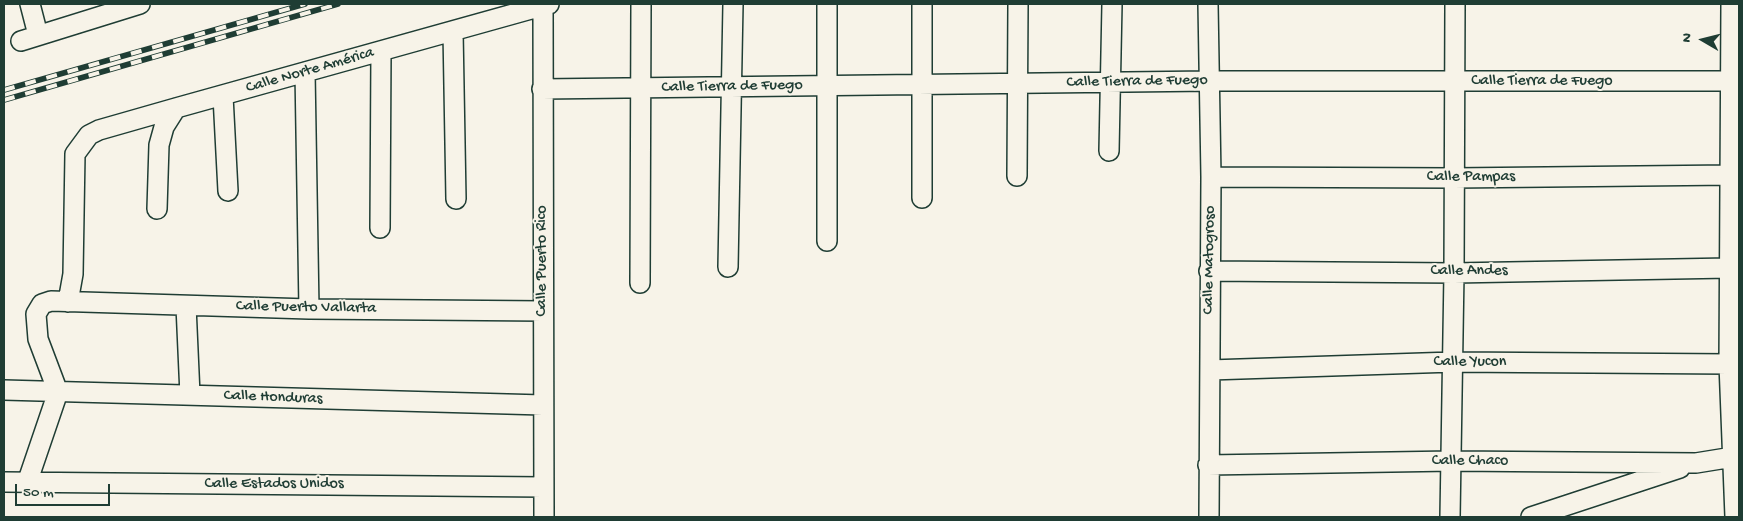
<!DOCTYPE html>
<meta charset="utf-8">
<style>
body{margin:0}
#map{position:relative;width:1743px;height:521px;overflow:hidden;background:#f7f3e8;font-family:"Gochi Hand",sans-serif}
canvas{display:block}
.frame{position:absolute;inset:0;border:5px solid #1f3d34;pointer-events:none}
.north{position:absolute;left:1678px;top:15px;width:50px;height:50px;-webkit-text-stroke:4px #f7f3e8;paint-order:stroke;rotate:278deg;font-size:14px;font-weight:700;line-height:20px;text-align:center;color:#1f3d34}
.north::after{content:'';display:block;margin:auto;width:18px;height:22px;background:#1f3d34;clip-path:polygon(50% 0,100% 100%,50% 72%,0 100%)}
.scale{position:absolute;left:15px;top:484px;width:95px;height:22px;box-sizing:border-box;border:2px solid #1f3d34;border-top:0;padding-left:6px;font-size:15px;line-height:18px;white-space:nowrap;color:#1f3d34;-webkit-text-stroke:4px #f7f3e8;paint-order:stroke}
</style>
<div id="map">
<canvas width="1743" height="521"></canvas>
<div class="frame"></div>
<div class="north">N</div>
<div class="scale">50 m</div>
</div>
<script>
const ctx = document.querySelector('canvas').getContext('2d');
ctx.lineJoin = 'round';
function toPath(rows) {
  const path = new Path2D();
  for (const r of rows) {
    path.moveTo(r[0], r[1]);
    for (let i = 2; i < r.length; i += 2) path.lineTo(r[i], r[i + 1]);
  }
  return path;
}
function stroke(path, color, width, dash) {
  ctx.strokeStyle = color;
  ctx.lineWidth = width;
  ctx.lineCap = dash ? 'butt' : 'round';
  ctx.setLineDash(dash || []);
  ctx.stroke(path);
}
function write(font, color, halo, rows, align = 'center') {
  ctx.font = font + ' "Gochi Hand",sans-serif';
  ctx.lineWidth = 4;
  ctx.setLineDash([]);
  ctx.textBaseline = 'middle';
  ctx.strokeStyle = halo;
  ctx.fillStyle = color;
  for (const [text, x, y, turn = 0] of rows) {
    ctx.save();
    ctx.translate(x, y);
    ctx.rotate((+turn || 0) * Math.PI / 180);
    ctx.textAlign = isNaN(turn) ? turn : align;
    if (halo) ctx.strokeText(text, 0, 0);
    ctx.fillText(text, 0, 0);
    ctx.restore();
  }
}
const minor = toPath([
 [30,4,38,35],
 [922,4,922,198],
 [1208,4,1211,177,1209,517],
 [1731,4,1729,364,1735,517],
 [543,6,544,517],
 [453,31,456,199],
 [21,41,140,4],
 [305,72,309,309],
 [542,89,1210,81,1731,81],
 [223,96,228,191],
 [1109,151,1112,4],
 [1017,176,1018,4],
 [1211,177,1454,178,1731,175],
 [157,209,159,145,164,127,176,108],
 [380,228,381,51],
 [827,241,827,4],
 [728,267,733,4],
 [1209,271,1454,273,1729,268],
 [640,283,641,4],
 [68,302,73,274,75,154,89,135,99,130,176,108,549,4],
 [186,306,190,395],
 [1210,370,1453,362,1729,364],
 [4,390,543,405],
 [1208,465,1452,461,1696,463,1733,457],
 [4,482,543,487],
 [27,483,58,392,38,339,36,314,42,304,51,301,309,309,543,311],
 [1450,517,1454,273,1455,4],
 [1531,517,1680,468]
]);
stroke(minor, '#1f3d34', 22);
stroke(minor, '#f7f3e8', 19);
const rail = toPath([
 [4,90,305,4],
 [4,100,338,4]
]);
stroke(rail, '#1f3d34', 5.5);
stroke(rail, '#f7f3e8', 4, [11]);
write('16px', '#1f3d34', '#f7f3e8', [
 ["Calle Norte América",310,71,-16],
 ["Calle Tierra de Fuego",1137,82,-1],
 ["Calle Tierra de Fuego",1542,82],
 ["Calle Tierra de Fuego",732,87,-1],
 ["Calle Pampas",1471,178],
 ["Calle Matogroso",1210,260,-89],
 ["Calle Puerto Rico",543,261,-90],
 ["Calle Andes",1469,272],
 ["Calle Puerto Vallarta",306,308,1],
 ["Calle Yucon",1470,363],
 ["Calle Honduras",273,398,2],
 ["Calle Chaco",1470,462],
 ["Calle Estados Unidos",274,485]
]);
</script>
